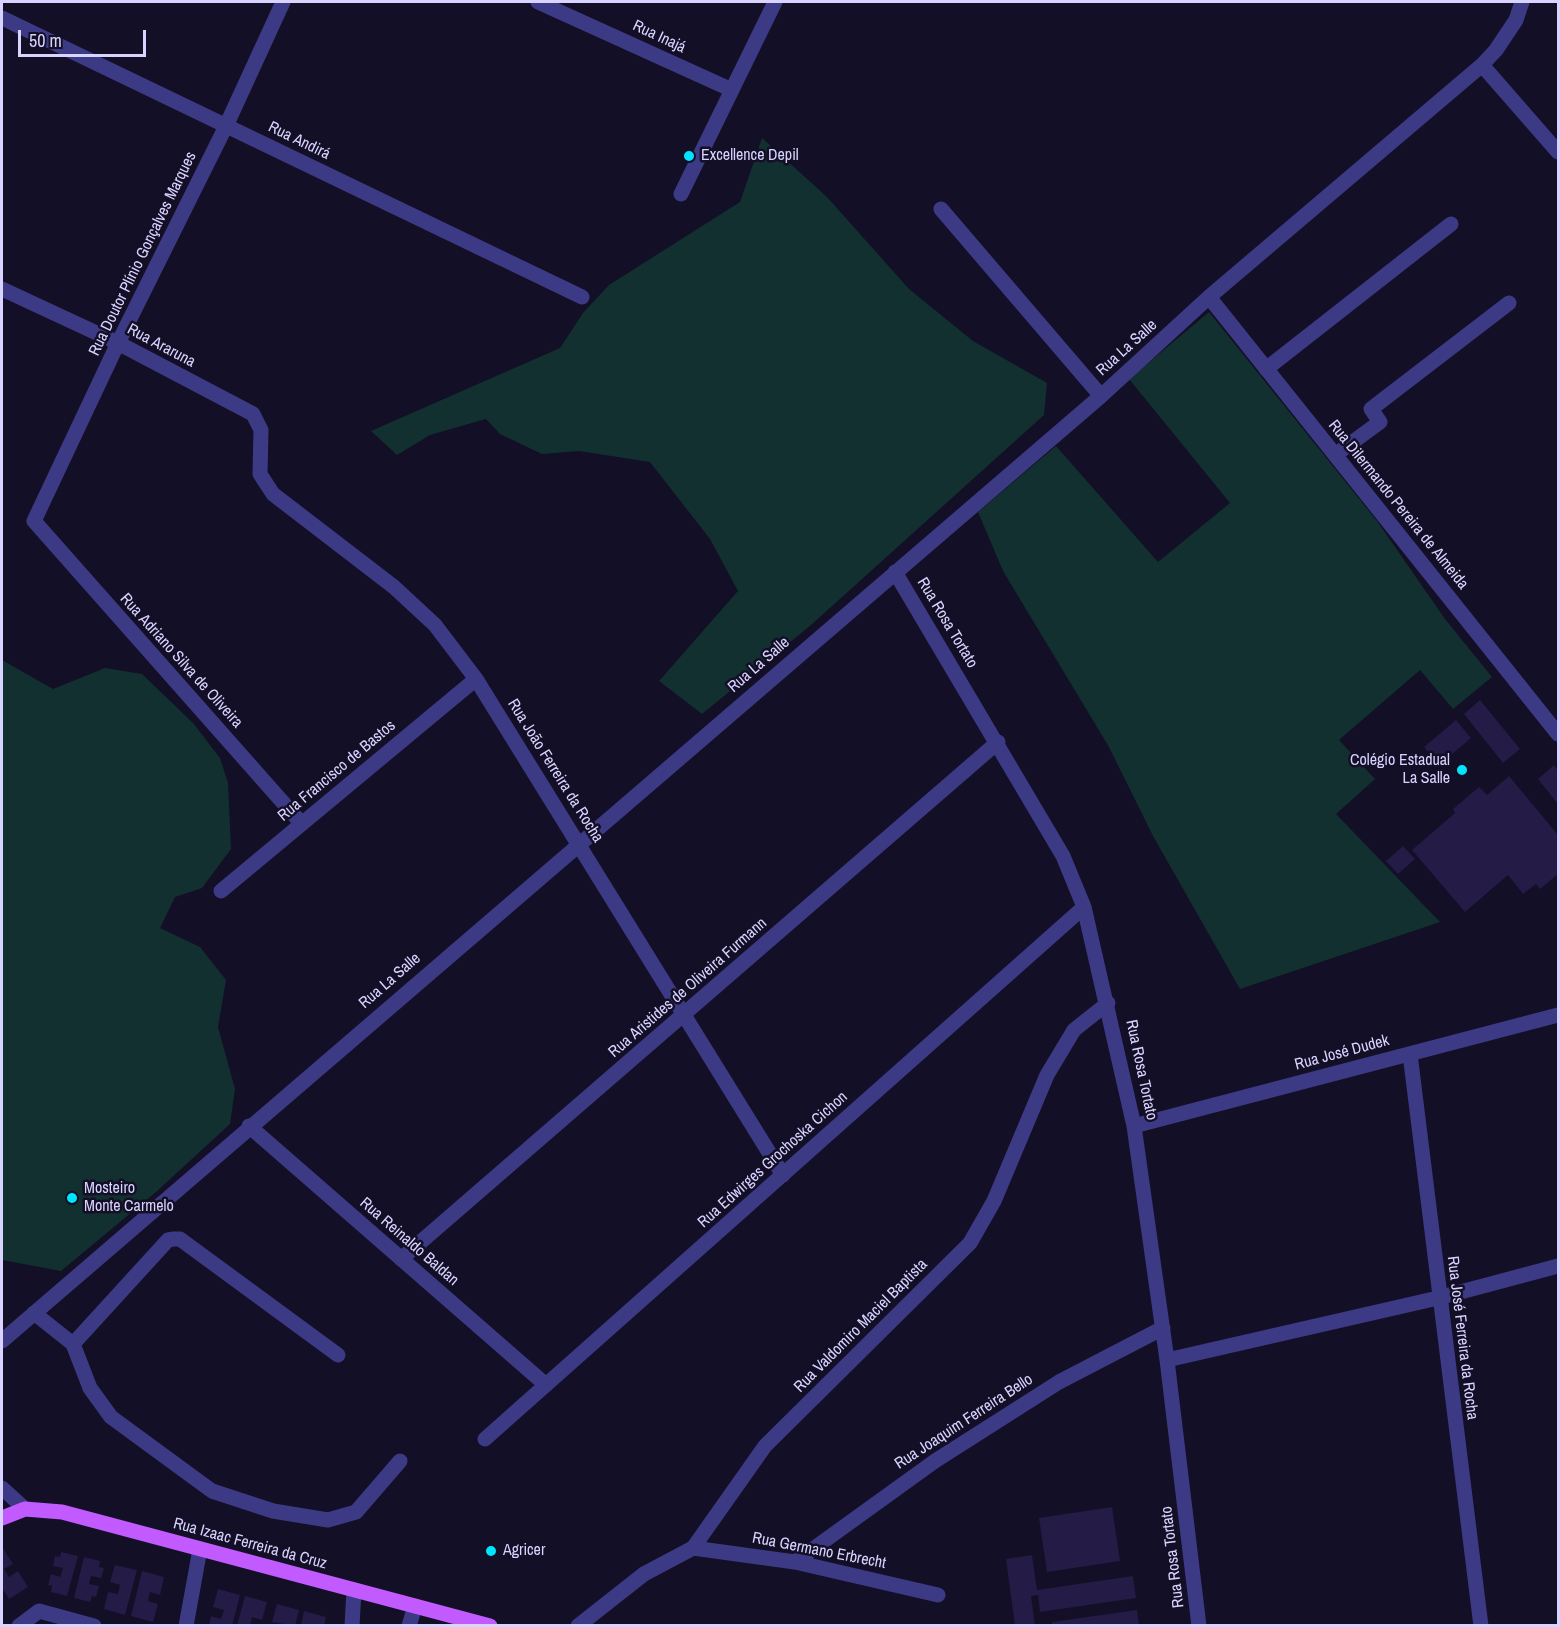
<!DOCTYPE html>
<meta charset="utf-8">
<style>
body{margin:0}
#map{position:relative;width:1560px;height:1627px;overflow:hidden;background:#130f26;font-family:"Archivo Narrow",sans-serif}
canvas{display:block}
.frame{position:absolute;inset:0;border:3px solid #d9d4ff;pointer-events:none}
.scale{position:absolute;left:18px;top:30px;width:128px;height:27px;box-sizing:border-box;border:3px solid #d9d4ff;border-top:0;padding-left:8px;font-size:18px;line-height:21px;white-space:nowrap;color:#d9d4ff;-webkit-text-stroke:4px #130f26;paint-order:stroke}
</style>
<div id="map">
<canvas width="1560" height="1627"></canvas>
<div class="frame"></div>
<div class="scale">50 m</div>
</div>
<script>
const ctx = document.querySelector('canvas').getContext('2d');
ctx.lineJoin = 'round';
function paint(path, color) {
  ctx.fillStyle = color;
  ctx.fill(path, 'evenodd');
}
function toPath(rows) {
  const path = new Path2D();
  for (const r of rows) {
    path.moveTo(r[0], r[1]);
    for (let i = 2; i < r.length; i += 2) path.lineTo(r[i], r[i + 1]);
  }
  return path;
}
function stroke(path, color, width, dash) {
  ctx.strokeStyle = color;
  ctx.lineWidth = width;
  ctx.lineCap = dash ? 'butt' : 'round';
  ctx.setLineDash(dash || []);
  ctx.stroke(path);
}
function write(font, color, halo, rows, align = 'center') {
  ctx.font = font + ' "Archivo Narrow",sans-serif';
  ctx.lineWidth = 5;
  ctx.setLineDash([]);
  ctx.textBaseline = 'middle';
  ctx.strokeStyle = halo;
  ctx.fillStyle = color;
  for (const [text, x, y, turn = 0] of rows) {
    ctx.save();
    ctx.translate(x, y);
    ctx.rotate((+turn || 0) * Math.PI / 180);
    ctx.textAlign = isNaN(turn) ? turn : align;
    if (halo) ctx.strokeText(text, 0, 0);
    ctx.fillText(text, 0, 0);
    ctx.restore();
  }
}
paint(toPath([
 [762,138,827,197,909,289,973,341,1047,383,1044,415,811,625,702,714,659,681,738,591,710,539,650,462,579,451,542,454,500,434,486,419,430,435,397,455,371,431,560,348,583,313,609,285,740,202],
 [1209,312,1377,521,1445,619,1492,677,1453,709,1420,670,1339,740,1375,779,1336,814,1440,922,1240,989,1153,836,1109,747,1003,571,978,512,1056,446,1158,562,1230,503,1129,379],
 [2,660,53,689,105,668,142,674,193,723,220,758,228,783,231,849,202,888,175,897,160,928,200,947,226,980,218,1027,235,1089,230,1124,156,1192,61,1271,2,1260]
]), '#12302f');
paint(toPath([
 [1480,700,1520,749,1503,763,1464,714],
 [1456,720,1471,738,1439,765,1424,747],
 [1554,765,1558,771,1558,804,1538,779],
 [1509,776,1558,835,1558,874,1540,889,1536,884,1523,894,1508,875,1465,912,1412,850,1455,813,1453,809,1479,787,1487,795],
 [1403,846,1415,859,1398,874,1386,861],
 [1112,1507,1120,1561,1047,1572,1039,1518],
 [2,1547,13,1564,4,1569,9,1577,18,1571,28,1587,9,1599,2,1588],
 [61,1552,78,1556,67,1596,51,1592,52,1586,48,1585,51,1574,60,1577,63,1568,53,1566,55,1556,60,1557],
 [1032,1555,1037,1590,1133,1576,1136,1598,1040,1612,1038,1595,1031,1596,1035,1626,1015,1626,1006,1559],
 [84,1557,100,1561,99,1567,104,1568,101,1578,91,1576,89,1584,99,1586,96,1597,92,1596,90,1602,74,1598],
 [115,1565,137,1570,125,1615,104,1609,108,1592,118,1594,120,1585,110,1582],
 [142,1571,164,1577,160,1595,150,1592,148,1601,158,1604,153,1622,131,1616],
 [218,1589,240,1595,232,1626,209,1626,211,1616,221,1619,224,1610,213,1607],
 [245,1596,267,1602,262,1620,252,1617,250,1626,237,1626],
 [277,1604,299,1610,295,1626,272,1622],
 [1137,1610,1139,1626,1052,1626,1052,1622],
 [304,1611,326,1617,324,1626,301,1626]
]), '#241b47');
stroke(toPath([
 [283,2,226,126,118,343,34,521,302,824],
 [538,2,732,90],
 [2,18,582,297],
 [1482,65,1558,152],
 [681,194,775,2],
 [941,209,1101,396],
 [2,289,118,343,253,414,261,430,260,474,273,494,394,587,435,625,476,679,783,1175],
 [1209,297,1558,734],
 [1266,369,1451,224],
 [1335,455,1380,422,1371,409,1509,303],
 [895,572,1063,856,1084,907,1134,1126,1167,1360,1199,1626],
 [221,891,476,679],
 [1410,1054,1481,1626],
 [249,1126,546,1385],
 [1134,1126,1558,1015],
 [401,1259,998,742],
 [34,1313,73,1344,168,1240,174,1239,180,1239,338,1355],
 [2,1341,1101,396,1209,297,1482,65,1496,50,1516,20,1522,2],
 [73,1344,90,1388,111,1417,212,1491,273,1511,328,1520,356,1512,400,1461],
 [1167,1360,1438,1298,1558,1266],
 [485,1439,1084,907],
 [2,1488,25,1509],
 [693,1548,795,1562,938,1595],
 [795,1562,935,1461,1059,1382,1163,1328],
 [19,1626,39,1611,94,1626],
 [186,1626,200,1549],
 [352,1626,354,1590],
 [409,1626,415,1606],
 [578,1626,644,1574,693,1548,765,1446,970,1243,994,1201,1047,1075,1074,1030,1108,1003]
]), '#3d3a85', 15);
stroke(toPath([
 [2,1518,25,1509,62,1512,490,1626]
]), '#c25bff', 15);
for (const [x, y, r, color] of [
 [689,156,6,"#00e5ff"],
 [1462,770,6,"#00e5ff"],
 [72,1198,6,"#00e5ff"],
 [491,1551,6,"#00e5ff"]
]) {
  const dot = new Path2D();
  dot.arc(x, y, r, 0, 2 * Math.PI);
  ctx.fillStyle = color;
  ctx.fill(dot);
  stroke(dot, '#130f26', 2);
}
write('16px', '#d9d4ff', '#130f26', [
 ["Rua Inajá",659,37,25],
 ["Rua Andirá",299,141,26],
 ["Rua Doutor Plínio Gonçalves Marques",143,254,-64],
 ["Rua Araruna",161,346,28],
 ["Rua La Salle",1127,348,-42],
 ["Rua Dilermando Pereira de Almeida",1398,505,51],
 ["Rua Rosa Tortato",947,623,59],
 ["Rua Adriano Silva de Oliveira",181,661,48],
 ["Rua La Salle",759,665,-41],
 ["Rua Francisco de Bastos",337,771,-40],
 ["Rua João Ferreira da Rocha",555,771,58],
 ["Rua La Salle",390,981,-41],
 ["Rua Aristides de Oliveira Furmann",688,988,-41],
 ["Rua José Dudek",1342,1053,-15],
 ["Rua Rosa Tortato",1141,1070,78],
 ["Rua Edwirges Grochoska Cichon",773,1160,-42],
 ["Rua Reinaldo Baldan",409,1242,41],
 ["Rua Valdomiro Maciel Baptista",861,1326,-45],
 ["Rua José Ferreira da Rocha",1462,1338,83],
 ["Rua Joaquim Ferreira Bello",964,1422,-33],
 ["Rua Izaac Ferreira da Cruz",250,1544,15],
 ["Rua Germano Erbrecht",819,1551,11],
 ["Rua Rosa Tortato",1173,1557,-97]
]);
write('16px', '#d9d4ff', '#130f26', [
 ["Excellence Depil",701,156],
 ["Colégio Estadual",1450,761,"right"],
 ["La Salle",1450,779,"right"],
 ["Mosteiro",84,1189],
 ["Monte Carmelo",84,1207],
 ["Agricer",503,1551]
], 'left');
</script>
